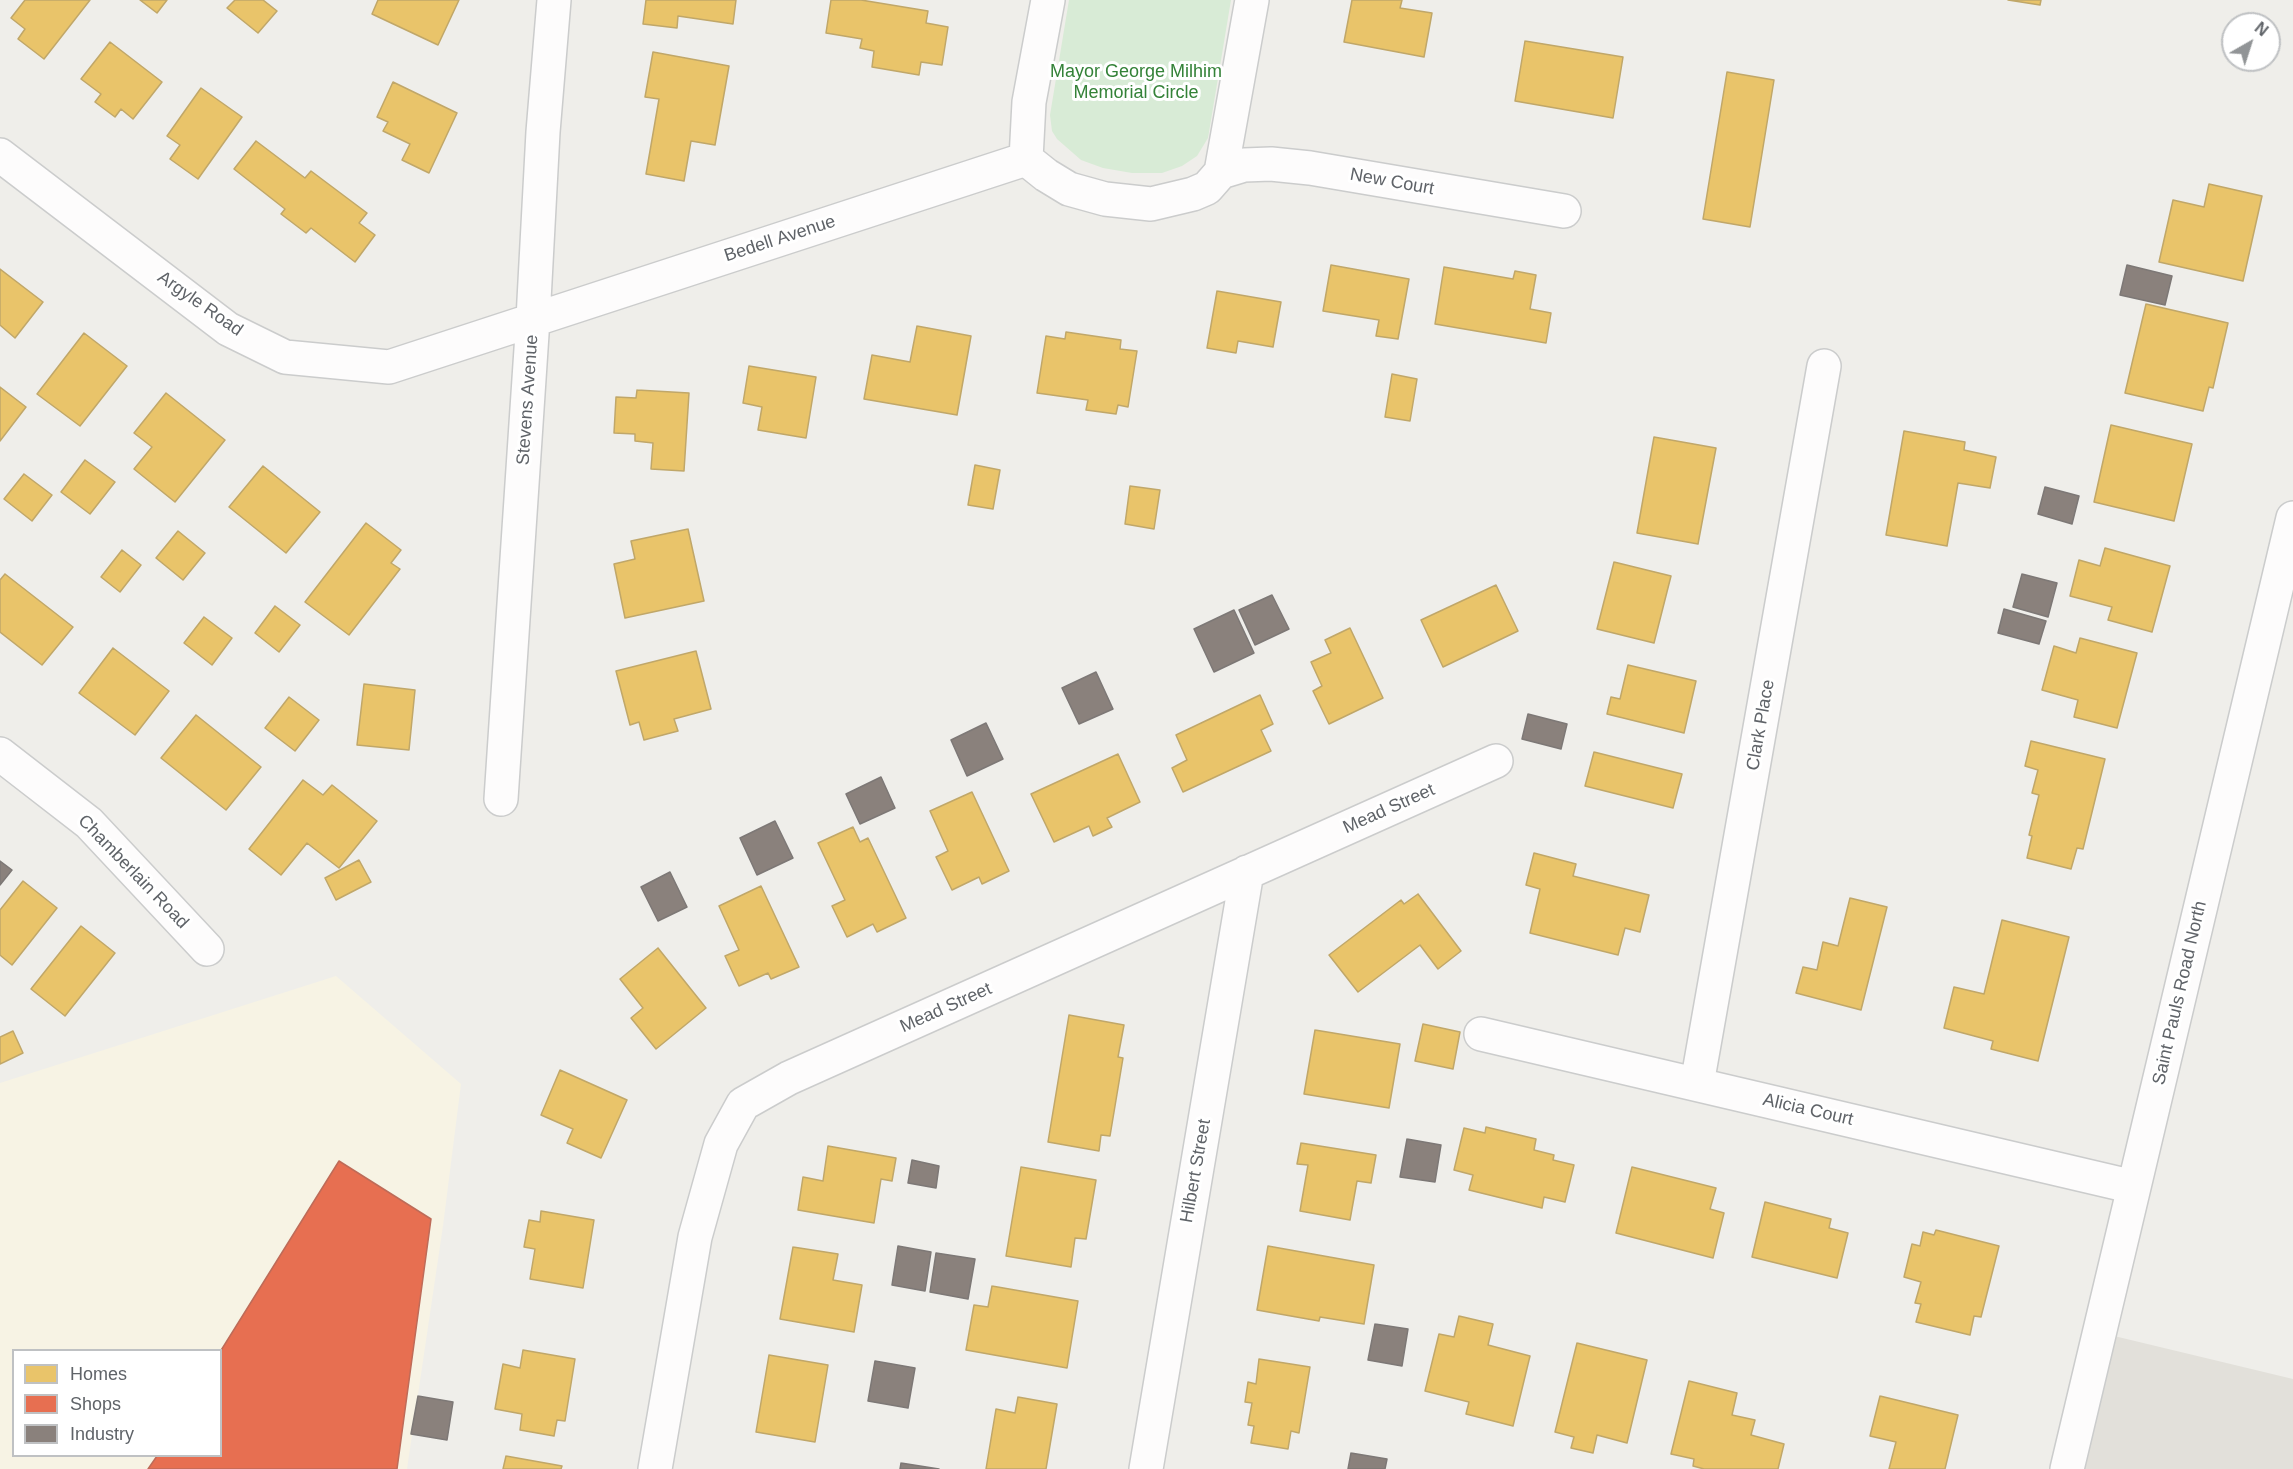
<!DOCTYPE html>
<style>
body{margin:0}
#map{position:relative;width:2293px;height:1469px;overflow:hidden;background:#efeeea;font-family:Arial,sans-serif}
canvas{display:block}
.legend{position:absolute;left:12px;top:1349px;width:210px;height:108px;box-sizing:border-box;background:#fff;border:2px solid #bfc1c3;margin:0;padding:8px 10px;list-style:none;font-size:18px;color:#5f6368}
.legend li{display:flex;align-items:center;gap:12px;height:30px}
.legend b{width:30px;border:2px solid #bfc1c3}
.north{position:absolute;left:2221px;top:12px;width:60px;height:60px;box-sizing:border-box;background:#fff;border:2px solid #bfc1c3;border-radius:50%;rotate:39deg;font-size:16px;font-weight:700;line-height:24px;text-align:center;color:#5f6368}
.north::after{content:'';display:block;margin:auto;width:21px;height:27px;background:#919496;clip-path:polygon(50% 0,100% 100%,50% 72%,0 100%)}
</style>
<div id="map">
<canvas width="2293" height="1469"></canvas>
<ul class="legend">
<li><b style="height:16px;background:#e9c46a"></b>Homes</li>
<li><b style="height:16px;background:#e76f51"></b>Shops</li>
<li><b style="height:16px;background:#8a817c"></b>Industry</li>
</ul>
<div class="north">N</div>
</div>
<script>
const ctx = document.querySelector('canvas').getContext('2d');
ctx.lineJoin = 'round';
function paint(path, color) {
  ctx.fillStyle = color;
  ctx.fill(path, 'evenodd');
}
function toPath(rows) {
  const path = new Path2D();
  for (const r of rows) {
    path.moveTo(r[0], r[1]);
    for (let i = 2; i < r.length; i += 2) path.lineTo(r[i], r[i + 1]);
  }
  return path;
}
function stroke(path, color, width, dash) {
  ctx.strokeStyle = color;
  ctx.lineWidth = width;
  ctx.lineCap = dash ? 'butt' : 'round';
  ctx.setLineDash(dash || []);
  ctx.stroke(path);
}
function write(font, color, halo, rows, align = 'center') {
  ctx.font = font + ' Arial,sans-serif';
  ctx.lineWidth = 6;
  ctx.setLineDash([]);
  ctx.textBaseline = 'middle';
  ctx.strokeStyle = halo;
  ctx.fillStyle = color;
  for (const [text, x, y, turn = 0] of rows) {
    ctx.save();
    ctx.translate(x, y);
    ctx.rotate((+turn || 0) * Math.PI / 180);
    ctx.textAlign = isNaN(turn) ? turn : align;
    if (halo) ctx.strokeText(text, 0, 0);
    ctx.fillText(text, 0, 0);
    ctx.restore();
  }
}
paint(toPath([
 [336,976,461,1084,443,1226,407,1469,0,1469,0,1083],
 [14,1350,220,1350,220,1456,14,1456]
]), '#f7f3e4');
paint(toPath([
 [2110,1335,2293,1379,2293,1469,2075,1469]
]), '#e2e0da');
paint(toPath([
 [1069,0,1231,0,1208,138,1197,156,1182,166,1162,173,1132,173,1103,168,1081,160,1057,139,1052,131,1050,115]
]), '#d8ebd6');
const homes = toPath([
 [25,0,90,0,44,59,18,39,25,29,11,18,25,0],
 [140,0,167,0,157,13,140,0],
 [235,0,263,0,277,11,258,33,227,8,235,0],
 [378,0,459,0,438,45,372,14,378,0],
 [646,0,736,0,733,24,678,16,677,28,643,24,646,0],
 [831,0,861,0,928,11,926,23,948,27,942,65,921,62,919,75,872,67,874,51,860,48,862,39,826,33,831,0],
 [1352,0,1402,0,1400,8,1432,13,1424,57,1344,42,1352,0],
 [2008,0,2041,0,2040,5,2008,0],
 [1525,41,1623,57,1613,118,1515,101,1525,41],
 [110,42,162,82,133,119,121,109,115,117,95,102,101,94,81,79,110,42],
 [653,52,729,66,715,145,691,141,684,181,646,174,659,99,645,97,653,52],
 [1727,72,1774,80,1750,227,1703,219,1727,72],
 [393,82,457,113,429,173,402,160,410,144,383,131,388,122,377,117,393,82],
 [201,88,242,117,198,179,170,159,180,145,167,136,201,88],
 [256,141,305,178,311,171,367,213,359,223,375,235,355,262,311,228,306,233,281,214,285,209,234,169,256,141],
 [2209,184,2262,196,2243,281,2159,262,2173,200,2204,207,2209,184],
 [1331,265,1409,279,1398,339,1376,336,1379,320,1323,311,1331,265],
 [1444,267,1513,279,1515,271,1536,275,1530,309,1551,313,1546,343,1435,324,1444,267],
 [0,269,43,302,15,338,0,325,0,269],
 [1217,291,1281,302,1273,347,1238,341,1236,353,1207,348,1217,291],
 [2146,304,2228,323,2213,388,2209,387,2203,411,2125,393,2146,304],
 [917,326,971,336,957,415,864,399,872,355,910,362,917,326],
 [1066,332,1121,340,1120,349,1137,351,1128,407,1118,405,1116,414,1086,410,1088,400,1037,393,1046,336,1065,339,1066,332],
 [84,333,127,366,80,426,37,394,84,333],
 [749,366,816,377,806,438,758,430,762,407,743,403,749,366],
 [1392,374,1417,379,1410,421,1385,417,1392,374],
 [0,387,26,407,0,441,0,387],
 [637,390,689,393,684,471,651,469,653,443,635,441,635,434,614,433,616,397,636,398,637,390],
 [166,393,225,440,175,502,134,469,152,447,134,433,166,393],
 [2111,425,2192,444,2174,521,2094,502,2111,425],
 [1904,431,1965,442,1964,450,1996,457,1990,488,1958,483,1947,546,1886,535,1904,431],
 [1654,437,1716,448,1698,544,1637,533,1654,437],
 [85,460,115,482,90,514,61,492,85,460],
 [975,465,1000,470,993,509,968,505,975,465],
 [263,466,320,512,286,553,229,507,263,466],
 [24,474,52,495,32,521,4,499,24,474],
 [1130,486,1160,490,1154,529,1125,524,1130,486],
 [366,523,401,550,391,563,400,569,349,635,305,602,366,523],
 [688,529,704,601,625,618,614,564,635,559,631,541,688,529],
 [178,531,205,553,183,580,156,558,178,531],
 [2105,548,2170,566,2152,632,2108,620,2112,607,2070,596,2079,560,2100,566,2105,548],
 [122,550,141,565,120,592,101,577,122,550],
 [1614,562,1671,576,1654,643,1597,629,1614,562],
 [5,574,73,627,42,665,0,632,0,580,5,574],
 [1496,585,1518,631,1443,667,1421,620,1496,585],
 [275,606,300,625,279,652,255,633,275,606],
 [204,617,232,638,212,665,184,643,204,617],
 [1350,628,1383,698,1329,724,1313,691,1322,686,1311,662,1331,653,1325,640,1350,628],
 [2080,638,2137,653,2117,728,2074,717,2078,700,2042,690,2054,646,2076,653,2080,638],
 [113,648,169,691,135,735,79,693,113,648],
 [696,651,711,709,674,719,678,731,644,740,639,722,630,725,616,671,696,651],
 [1628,665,1696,681,1684,733,1607,714,1611,697,1620,699,1628,665],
 [364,684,415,690,409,750,357,745,364,684],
 [1260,695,1273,724,1261,730,1271,751,1183,792,1172,768,1187,760,1176,735,1260,695],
 [289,697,319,720,295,751,265,728,289,697],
 [196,715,261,767,226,810,161,758,196,715],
 [2031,741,2105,759,2083,849,2077,848,2071,869,2027,858,2032,836,2029,835,2039,795,2032,793,2038,770,2025,766,2031,741],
 [1594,752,1682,774,1673,808,1585,786,1594,752],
 [1118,754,1140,802,1107,818,1112,827,1093,836,1089,826,1054,842,1031,794,1118,754],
 [303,780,323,795,332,785,377,821,339,868,307,843,281,875,249,849,303,780],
 [972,792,1009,871,982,884,979,877,952,890,936,857,948,851,930,811,972,792],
 [853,827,860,842,868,838,906,918,877,932,873,924,847,937,832,906,845,900,818,843,853,827],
 [1534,853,1576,864,1573,876,1649,895,1640,932,1625,928,1618,955,1530,933,1540,889,1526,885,1534,853],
 [359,860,371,882,336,900,325,878,359,860],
 [23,881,57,908,12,965,0,955,0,910,23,881],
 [761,886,799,967,771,979,768,973,739,986,725,956,739,950,719,906,761,886],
 [1418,894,1461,951,1438,969,1420,945,1358,992,1329,955,1401,900,1404,904,1418,894],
 [1850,898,1887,907,1861,1010,1796,993,1803,967,1817,970,1823,942,1838,946,1850,898],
 [2002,920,2069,937,2038,1061,1991,1049,1993,1041,1944,1028,1954,987,1984,994,2002,920],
 [81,926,115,953,65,1016,31,989,81,926],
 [658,948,706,1008,656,1049,631,1018,643,1008,620,979,658,948],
 [1069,1015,1124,1025,1118,1057,1123,1058,1110,1136,1101,1135,1099,1151,1048,1142,1069,1015],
 [1423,1024,1460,1032,1453,1069,1415,1061,1423,1024],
 [1315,1030,1400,1044,1389,1108,1304,1094,1315,1030],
 [13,1031,23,1053,0,1064,0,1037,13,1031],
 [560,1070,627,1100,601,1158,567,1143,573,1129,541,1115,560,1070],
 [1486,1127,1536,1139,1534,1150,1554,1155,1553,1160,1574,1165,1565,1202,1544,1197,1542,1208,1469,1190,1473,1175,1454,1170,1464,1128,1485,1133,1486,1127],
 [1301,1143,1376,1155,1371,1183,1357,1181,1350,1220,1300,1211,1308,1165,1297,1164,1301,1143],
 [828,1146,896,1158,892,1181,881,1179,874,1223,798,1210,803,1177,823,1181,828,1146],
 [1021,1167,1096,1180,1086,1239,1075,1238,1071,1267,1006,1256,1021,1167],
 [1632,1167,1716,1188,1710,1209,1724,1213,1713,1258,1616,1233,1632,1167],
 [1765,1202,1831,1219,1829,1228,1848,1233,1837,1278,1752,1257,1765,1202],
 [541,1211,594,1220,583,1288,530,1279,535,1249,524,1247,529,1220,540,1222,541,1211],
 [1936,1230,1999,1246,1981,1317,1974,1316,1970,1335,1916,1322,1921,1304,1915,1303,1921,1282,1904,1277,1912,1244,1920,1246,1923,1232,1934,1235,1936,1230],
 [1268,1246,1374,1265,1364,1324,1320,1317,1319,1321,1257,1310,1268,1246],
 [793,1247,838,1254,833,1280,862,1285,854,1332,780,1319,793,1247],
 [992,1286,1078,1301,1067,1368,966,1350,974,1305,988,1307,992,1286],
 [1459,1316,1493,1324,1488,1345,1530,1356,1513,1426,1466,1414,1469,1402,1425,1391,1439,1334,1454,1337,1459,1316],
 [1577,1343,1647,1360,1627,1443,1597,1435,1593,1453,1571,1448,1574,1437,1555,1432,1577,1343],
 [523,1350,575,1359,565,1421,557,1420,554,1436,520,1430,522,1414,495,1409,503,1364,520,1368,523,1350],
 [769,1355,828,1365,815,1442,756,1432,769,1355],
 [1259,1359,1310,1367,1299,1433,1291,1431,1288,1449,1251,1443,1254,1426,1248,1425,1252,1403,1245,1402,1248,1382,1256,1384,1259,1359],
 [1689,1381,1737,1393,1732,1415,1755,1420,1751,1435,1784,1444,1778,1469,1704,1469,1693,1466,1694,1459,1671,1454,1689,1381],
 [1880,1396,1958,1415,1945,1469,1889,1469,1896,1442,1870,1436,1880,1396],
 [1018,1397,1057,1404,1046,1469,986,1469,996,1409,1015,1413,1018,1397],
 [506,1456,562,1466,561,1469,503,1469,506,1456]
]);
paint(homes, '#e9c46a');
stroke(homes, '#c0a769', 1.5);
const shops = toPath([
 [339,1161,431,1219,397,1469,148,1469,157,1456,220,1456,220,1352,339,1161]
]);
paint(shops, '#e76f51');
stroke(shops, '#be6b58', 1.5);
const industry = toPath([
 [2127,265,2172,276,2165,305,2120,295,2127,265],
 [2045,487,2079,496,2072,524,2038,514,2045,487],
 [2022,574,2057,583,2048,617,2013,607,2022,574],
 [1272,595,1289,629,1255,645,1239,610,1272,595],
 [2004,609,2046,621,2039,644,1998,633,2004,609],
 [1234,610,1254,653,1214,672,1194,629,1234,610],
 [1096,672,1113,709,1079,724,1062,688,1096,672],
 [1528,714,1567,724,1561,749,1522,739,1528,714],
 [986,723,1003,759,967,776,951,740,986,723],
 [881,777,895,808,860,824,846,794,881,777],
 [775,821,793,858,757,875,740,838,775,821],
 [0,861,12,870,0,885,0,861],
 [670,872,687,907,658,921,641,887,670,872],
 [1407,1139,1441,1145,1435,1182,1400,1177,1407,1139],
 [912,1160,939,1166,936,1188,908,1183,912,1160],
 [898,1246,931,1252,925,1291,892,1285,898,1246],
 [936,1253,975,1259,968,1299,930,1292,936,1253],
 [1375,1324,1408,1329,1402,1366,1368,1360,1375,1324],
 [875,1361,915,1368,908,1408,868,1401,875,1361],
 [418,1396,453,1402,447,1440,411,1434,418,1396],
 [1351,1453,1387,1459,1385,1469,1348,1469,1351,1453],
 [901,1463,939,1469,900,1469,901,1463]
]);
paint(industry, '#8a817c');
stroke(industry, '#7d7876', 1.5);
const minor = toPath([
 [1048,0,1029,102,1026,159,1046,175,1069,189,1105,199,1151,204,1193,194,1207,188,1221,172,1252,0],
 [0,155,228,329,285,357,389,367,1026,159],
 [1221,172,1244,165,1271,164,1310,168,1564,211],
 [0,754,89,823,207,949],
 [501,799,533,319,543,132,554,0],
 [1481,1034,2134,1187],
 [1697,1084,1824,366],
 [655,1469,695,1237,721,1144,743,1104,789,1078,1496,761],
 [1146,1469,1247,872],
 [2067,1469,2293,518]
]);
stroke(minor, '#cbcccc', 36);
stroke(minor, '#fdfcfc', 33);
write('18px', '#348238', '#fff', [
 ["Mayor George Milhim",1136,72],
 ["Memorial Circle",1136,93]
]);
write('18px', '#5f6368', '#fff', [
 ["New Court",1392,182,10],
 ["Bedell Avenue",780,239,-18],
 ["Argyle Road",200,304,35],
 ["Stevens Avenue",528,400,-86],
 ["Clark Place",1761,725,-80],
 ["Mead Street",1389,809,-24],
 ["Chamberlain Road",133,872,46],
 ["Saint Pauls Road North",2180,993,-77],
 ["Mead Street",946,1008,-24],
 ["Alicia Court",1808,1110,13],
 ["Hilbert Street",1196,1171,-80]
]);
</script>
